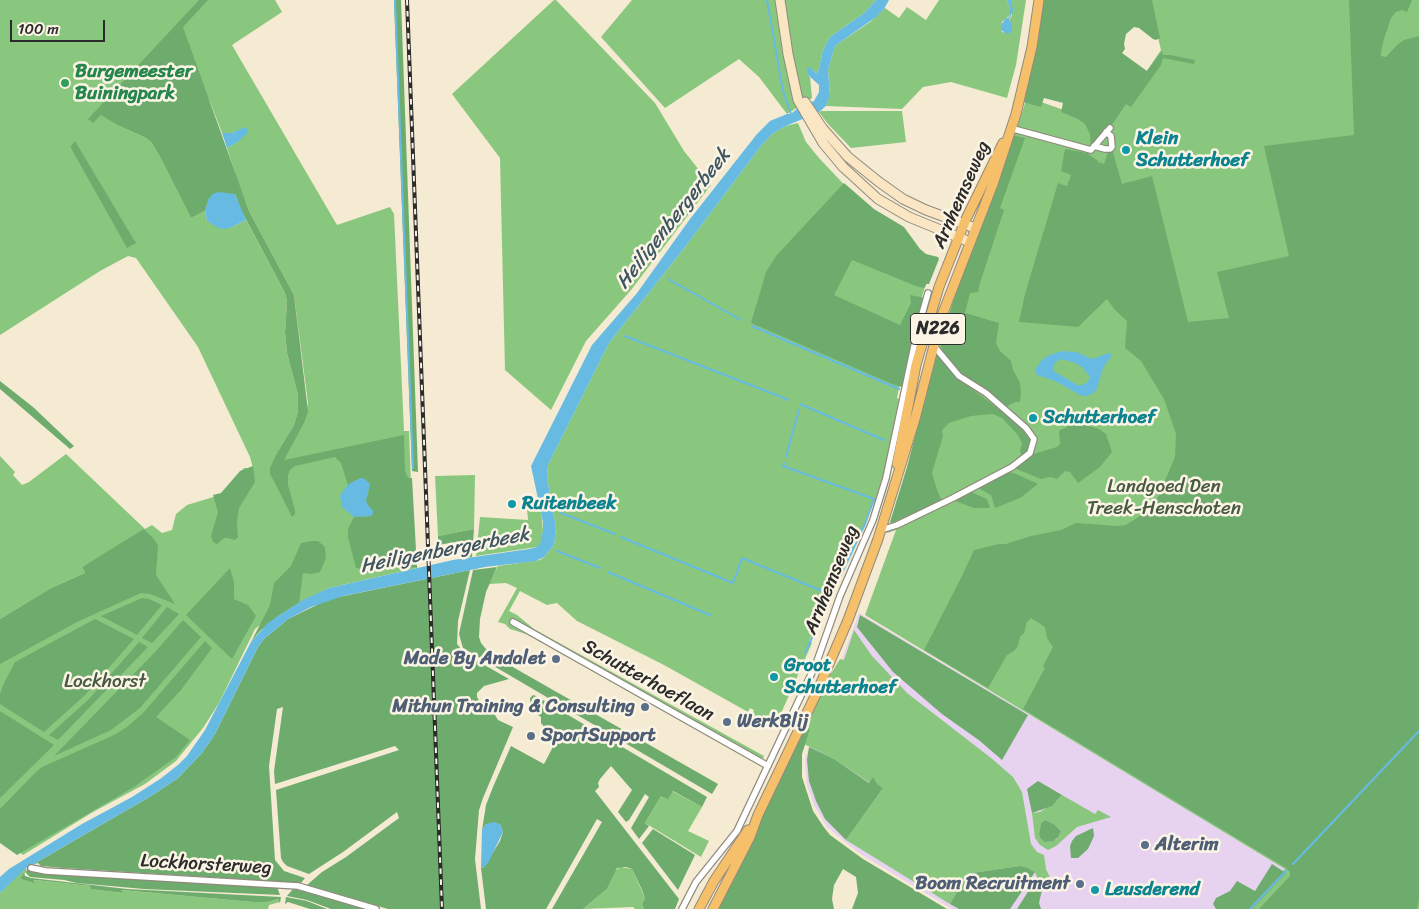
<!DOCTYPE html>
<style>
body{margin:0}
#map{position:relative;width:1419px;height:909px;overflow:hidden;background:#f5ead2;font-family:Sriracha,sans-serif}
canvas{display:block}
.scale{position:absolute;left:10px;top:20px;width:95px;height:22px;box-sizing:border-box;border:2px solid #2b2b2b;border-top:0;padding-left:6px;font-size:15px;line-height:18px;white-space:nowrap;color:#2b2b2b;-webkit-text-stroke:4px #fcf5e5;paint-order:stroke}
</style>
<div id="map">
<canvas width="1419" height="909"></canvas>
<div class="scale">100 m</div>
</div>
<script>
const ctx = document.querySelector('canvas').getContext('2d');
ctx.lineJoin = 'round';
function paint(path, color) {
  ctx.fillStyle = color;
  ctx.fill(path, 'evenodd');
}
function toPath(rows) {
  const path = new Path2D();
  for (const r of rows) {
    path.moveTo(r[0], r[1]);
    for (let i = 2; i < r.length; i += 2) path.lineTo(r[i], r[i + 1]);
  }
  return path;
}
function stroke(path, color, width, dash) {
  ctx.strokeStyle = color;
  ctx.lineWidth = width;
  ctx.lineCap = dash ? 'butt' : 'round';
  ctx.setLineDash(dash || []);
  ctx.stroke(path);
}
function write(font, color, halo, rows, align = 'center') {
  ctx.font = font + ' Sriracha,sans-serif';
  ctx.lineWidth = 5;
  ctx.setLineDash([]);
  ctx.textBaseline = 'middle';
  ctx.strokeStyle = halo;
  ctx.fillStyle = color;
  for (const [text, x, y, turn = 0] of rows) {
    ctx.save();
    ctx.translate(x, y);
    ctx.rotate((+turn || 0) * Math.PI / 180);
    ctx.textAlign = isNaN(turn) ? turn : align;
    if (halo) ctx.strokeText(text, 0, 0);
    ctx.fillText(text, 0, 0);
    ctx.restore();
  }
}
paint(toPath([
 [859,613,1288,869,1250,909,952,909,859,853,827,827,814,805,807,785,805,759]
]), '#e7d2ef');
paint(toPath([
 [0,0,275,0,282,12,232,45,337,225,390,207,394,214,404,431,409,431,414,567,412,568,417,568,329,588,299,603,299,598,281,608,255,629,219,703,203,728,176,761,145,784,93,812,23,855,0,837,0,622,88,574,126,541,82,567,85,573,51,588,0,619,0,456,15,472,13,475,22,485,29,482,66,454,145,529,152,525,162,533,172,530,176,514,187,505,220,495,244,468,253,468,250,457,198,347,136,258,128,256,100,271,0,335],
 [209,99,222,133,228,134,238,131,236,143,227,148,238,182,249,211,294,295,308,403,305,421,278,451,294,425,298,411,298,395,287,353,285,332,287,301,285,293,246,220,230,228,207,221,205,211,191,218,160,157,151,142,146,138,117,125,101,114],
 [75,142,135,242,127,247,70,147],
 [554,0,556,0,655,103,684,151,711,185,631,290,586,341,551,410,505,370,500,158,452,94],
 [632,0,876,0,864,13,830,37,823,50,818,72,816,73,813,70,807,74,810,77,812,98,787,114,759,77,739,59,665,108,601,37],
 [939,0,1007,0,1010,8,1010,15,1002,22,1001,30,1003,33,1012,15,1011,0,1026,0,1016,65,1007,98,951,82,923,87,902,109,826,106,830,94,828,70,835,46,870,22,885,8,899,18,907,7,926,20],
 [1149,0,1419,0,1419,909,1247,909,1285,869,865,615,896,530,887,533,900,498,944,329,1011,146,1027,97,1109,126,1161,50],
 [821,111,902,111,906,142,851,148,828,124,819,112],
 [798,123,806,142,819,158,854,195,878,226,936,260,924,290,909,341,899,388,897,398,899,399,890,444,892,445,876,498,835,589,833,589,809,641,812,643,775,727,752,715,754,710,750,708,748,712,664,665,577,621,557,603,547,605,520,591,509,611,517,615,534,629,764,756,760,765,526,634,510,629,505,624,498,622,517,588,506,583,489,584,498,566,540,560,544,557,554,545,556,528,547,477,548,465,609,343,682,251,761,146,772,134,786,126],
 [475,475,474,529,438,536,435,476],
 [527,509,541,509,543,531,541,544,537,547,476,556,480,517,528,520],
 [854,630,872,656,907,693,991,758,1013,777,1022,792,1031,844,1037,852,1044,855,1046,869,1051,880,1042,890,1035,872,1020,866,972,873,964,880,950,904,846,840,883,788,879,787,873,778,870,783,834,759,804,744,810,729,804,725,823,687,840,659,844,660],
 [672,791,702,807,688,831,709,841,701,857,645,823,661,796],
 [1062,795,1095,814,1098,810,1111,817,1077,827,1056,846,1048,850,1040,845,1035,838,1032,813,1040,812,1057,801],
 [1045,820,1054,824,1061,831,1056,840,1046,842,1040,838,1039,834,1041,823],
 [620,867,632,869,645,898,642,904,644,909,635,909,633,907,583,909,607,889,615,871],
 [26,868,26,872,20,879,34,882,35,880,90,886,92,889,121,893,122,890,252,902,268,902,278,899,280,902,269,905,268,909,0,909,0,893,13,879]
]), '#89c77e');
paint(toPath([
 [199,0,208,0,183,27,249,211,294,295,308,411,305,421,284,460,404,435,405,471,408,478,412,478,417,568,394,566,379,571,356,568,348,537,348,529,354,517,371,516,373,511,367,504,366,500,369,489,361,478,348,485,341,463,335,457,295,466,290,470,288,475,288,485,295,510,295,514,292,517,276,485,270,474,270,468,278,451,294,425,298,411,298,395,287,353,285,332,287,301,285,293,242,212,235,194,209,199,205,211,191,218,160,157,151,142,146,138,117,125,101,115,93,123,88,119],
 [394,0,401,0,418,472,412,471],
 [1043,0,1152,0,1160,38,1156,40,1153,39,1139,28,1134,27,1126,34,1124,44,1125,49,1122,53,1147,71,1162,51,1163,55,1170,55,1195,60,1194,64,1163,58,1161,65,1131,107,1126,104,1114,122,1091,149,1090,134,1085,124,1078,119,1061,112,1063,103,1044,98,1041,107,1023,102,1030,77,1038,40],
 [1349,0,1412,0,1407,12,1402,10,1396,12,1391,18,1384,39,1381,52,1381,56,1386,57,1397,45,1404,40,1419,36,1419,899,1417,909,1259,909,1290,876,1290,872,1286,868,1023,709,1045,668,1043,666,1053,647,1047,638,1045,627,1031,618,1027,622,1024,633,1020,637,1018,646,1014,651,1007,655,988,688,924,650,961,578,974,550,999,544,1006,544,1031,536,1061,530,1076,523,1118,526,1126,525,1143,514,1158,497,1175,457,1176,434,1164,399,1141,361,1125,348,1127,321,1115,310,1107,299,1078,327,1019,322,1025,294,1058,183,1067,186,1071,175,1061,171,1065,149,1087,153,1098,161,1098,162,1104,164,1108,152,1112,149,1122,184,1152,176,1188,322,1229,318,1217,272,1289,256,1264,146,1354,135],
 [1012,135,1025,138,1000,208,1004,210,980,283,978,292,970,293,965,313,999,323,996,343,1000,351,1011,361,1013,370,1020,383,1021,394,1020,402,1015,402,1005,407,993,400,953,366,942,350,940,342,961,277],
 [75,141,136,243,127,248,70,147],
 [844,183,874,209,904,227,920,249,926,254,938,257,939,259,929,284,926,284,924,288,916,286,852,260,834,295,900,325,911,303,910,295,931,299,921,333,908,389,892,384,751,323,766,272,776,256],
 [937,352,948,368,960,380,1017,423,1028,435,1031,442,1029,449,1022,456,1020,451,1022,443,1018,435,1002,418,993,414,971,416,949,423,942,430,943,436,932,473,937,490,942,501,891,523,890,522,907,467],
 [0,381,33,407,74,446,70,449,0,389],
 [1078,422,1099,429,1106,434,1112,452,1100,467,1078,483,1070,472,1065,471,1057,479,1050,477,1041,479,1014,468,1030,455,1057,447,1060,444,1059,433,1060,430],
 [253,466,255,482,239,508,237,522,238,537,235,540,228,538,224,538,217,544,213,542,211,536,218,512,213,495,221,493,240,471],
 [1007,472,1014,473,1038,484,1020,498,995,508,991,495,978,488],
 [971,492,987,499,990,508,974,508,955,501],
 [144,529,154,539,158,546,156,575,175,604,150,594,141,593,79,621,0,664,0,619,51,588,85,573,82,567],
 [474,529,472,557,464,558,462,541,438,545,438,536],
 [312,541,318,541,325,547,326,558,320,572,311,574,303,573,299,603,280,615,260,631,251,642,270,605,274,583,291,566,301,543],
 [497,567,486,592,480,619,479,637,481,643,486,649,511,666,718,784,712,794,463,648,459,634,473,570],
 [230,568,234,582,234,599,248,605,256,616,232,659,186,615],
 [470,570,458,621,457,644,465,654,509,679,484,686,477,693,477,697,480,702,491,708,498,720,513,727,483,798,479,810,475,859,481,909,388,909,307,885,322,872,346,857,399,818,397,812,343,852,309,874,287,866,283,862,281,858,276,790,399,750,395,746,275,784,274,771,283,707,277,709,269,766,275,860,284,871,305,878,301,883,64,868,41,866,38,863,32,865,151,796,178,778,202,753,215,734,258,647,264,639,288,619,329,599],
 [142,598,149,599,162,605,137,635,101,616],
 [167,607,179,614,152,643,142,638],
 [860,615,1028,715,1002,760,980,741,942,714,893,672,857,627],
 [95,619,134,639,85,695,44,732,0,704,0,694,3,685,15,662],
 [183,620,201,637,140,708,111,730,54,756,156,651],
 [205,641,212,648,181,690,156,717,190,740,176,757,134,787,17,855,0,843,0,809,36,772,42,767,114,735,127,727,144,712],
 [139,642,148,647,58,740,49,735,89,699],
 [533,695,536,696,707,797,702,807,673,791,668,799,661,796,645,823,649,826,639,839,631,828,649,797,645,794,629,820,626,822,618,812,632,790,611,766,600,779,598,783,599,787,595,791,679,899,675,909,644,909,642,904,645,898,642,890,632,869,626,867,617,868,607,889,583,909,552,909,602,822,597,819,546,909,486,909,481,868,484,867,500,841,503,832,500,824,486,824,482,830,486,805,493,787,511,746,544,764,556,741,541,723,541,717,535,713,531,708,530,698],
 [0,711,54,745,0,798],
 [804,725,810,729,802,754,802,777,813,811,823,826,830,835,863,859,947,909,852,909,858,893,856,877,843,869,834,885,832,899,834,909,716,909],
 [809,747,834,759,869,783,873,777,878,785,883,788,846,840,825,819,816,801,809,781,807,760],
 [1038,781,1062,795,1052,806,1032,813,1027,789],
 [1045,820,1054,824,1061,831,1058,837,1054,841,1045,842,1040,838,1039,834,1041,823],
 [1093,828,1094,836,1088,849,1078,858,1071,858,1070,846,1072,841,1076,836],
 [653,829,695,855,678,890,642,843],
 [1272,864,1286,873,1252,909,1216,909,1213,904,1216,898,1230,891,1237,881,1255,891],
 [1020,866,1027,868,1035,872,1010,909,959,909,950,904,964,880,972,873],
 [27,868,35,872,51,874,277,887,280,895,144,889,77,883,64,880,30,877,26,873],
 [24,873,25,876,31,878,127,889,281,897,280,903,278,899,268,902,252,902,122,890,122,893,91,889,90,886,35,880,34,881,35,883,20,879],
 [1038,876,1042,890,1039,903,1041,909,1017,909],
 [293,889,312,893,366,909,331,909,307,900,287,896],
 [286,897,307,901,327,909,310,909,288,902,285,904]
]), '#6eac6d');
paint(toPath([
 [876,0,889,0,884,9,876,17,835,46,828,70,830,95,826,106,819,112,786,126,772,134,761,146,682,251,609,343,548,465,547,477,556,528,554,545,544,557,536,561,485,567,343,596,311,607,288,619,264,639,258,647,215,734,202,753,178,778,151,796,25,869,0,893,0,877,9,869,82,824,132,797,160,779,178,765,187,756,205,730,251,642,268,623,280,615,303,600,329,588,453,560,529,549,537,547,540,544,543,531,543,522,531,466,592,345,637,293,690,219,757,134,770,121,787,114,791,114,799,107,814,101,819,92,819,85,807,74,807,67,810,67,816,73,818,72,823,50,830,37,864,13],
 [1007,0,1011,0,1013,11,1009,20,1012,24,1012,30,1009,34,1007,34,1001,30,1001,25,1006,18,1008,18,1010,15,1010,8],
 [245,127,248,130,248,133,236,143,227,148,222,133,232,133],
 [218,192,235,194,246,220,230,228,220,229,207,221,205,211,209,198,213,194],
 [1062,351,1076,352,1092,359,1109,353,1112,355,1103,368,1097,388,1095,392,1087,396,1082,396,1055,381,1037,375,1035,370,1040,362,1047,356],
 [1060,359,1073,362,1082,367,1090,377,1087,383,1079,386,1055,372,1053,370,1054,364],
 [361,478,365,479,370,484,366,500,367,504,373,511,373,514,371,516,354,517,342,507,340,496,345,488,350,483],
 [494,822,500,824,503,832,488,863,484,867,481,868,482,830,486,824]
]), '#67bbe3');
stroke(toPath([
 [395,0,413,468],
 [767,0,783,91,791,114],
 [668,279,741,320],
 [752,326,899,389],
 [625,336,789,400],
 [800,404,884,440],
 [786,457,799,410],
 [784,463,783,466,874,499,865,524,823,613],
 [561,513,615,534],
 [621,537,733,583,742,558,832,595],
 [557,551,600,568],
 [608,572,710,615],
 [805,653,820,620],
 [1293,864,1419,731],
 [1250,909,1286,871]
]), '#67bbe3', 2);
const street = toPath([
 [1010,128,1091,150,1110,128],
 [1094,146,1105,149,1110,149,1112,147,1111,136,1106,132],
 [881,530,897,525,953,498,1012,467,1030,453,1034,439,1026,428,986,393,959,376,934,346],
 [513,622,768,766],
 [31,868,46,871,298,886,376,909],
 [682,909,696,882,737,831,816,664,840,596,873,520,886,478,917,332,928,293]
]);
const secondary = toPath([
 [780,0,788,54,798,100,823,143,843,167,878,199,909,217,970,242],
 [805,102,823,129,848,157,879,182,903,199,926,210,975,228]
]);
const primary = toPath([
 [897,464,916,365,939,287,966,219,1003,143],
 [699,909,714,881,748,830],
 [713,909,750,837,758,815,817,692,848,620,878,539,915,419,941,318,993,184,1016,114,1032,47,1039,0]
]);
stroke(street, '#908a7e', 8);
stroke(secondary, '#908a7e', 11);
stroke(primary, '#908a7e', 11);
stroke(street, '#fff', 5.5);
stroke(secondary, '#fbe6c4', 9);
stroke(primary, '#f6c06b', 9);
const rail = toPath([
 [407,0,442,909]
]);
stroke(rail, '#2b2b2b', 4);
stroke(rail, '#fcf5e5', 2, [5.5]);
for (const [x, y, r, color] of [
 [65,83,5,"#2e9e5b"],
 [1126,150,5,"#0f9aa8"],
 [1033,418,5,"#0f9aa8"],
 [512,504,5,"#0f9aa8"],
 [556,659,5,"#5c6f8a"],
 [774,677,5,"#0f9aa8"],
 [645,707,5,"#5c6f8a"],
 [727,722,5,"#5c6f8a"],
 [531,736,5,"#5c6f8a"],
 [1145,845,5,"#5c6f8a"],
 [1080,884,5,"#5c6f8a"],
 [1095,890,5,"#0f9aa8"]
]) {
  const dot = new Path2D();
  dot.arc(x, y, r, 0, 2 * Math.PI);
  ctx.fillStyle = color;
  ctx.fill(dot);
  stroke(dot, '#fcf5e5', 2);
}
for (const [x, y, w] of [
 [938,329,55]
]) {
  const box = new Path2D();
  box.roundRect(x - w / 2, y - 15.5, w, 31, 4);
  ctx.fillStyle = '#fcf5e5';
  ctx.fill(box);
  stroke(box, '#2b2b2b', 1);
}
write('bold 18px', '#2b2b2b', null, [
 ["N226",938,329]
]);
write('bold 19px', '#27864d', '#fcf5e5', [
 ["Burgemeester",75,72],
 ["Buiningpark",75,94]
], 'left');
write('bold 19px', '#0d838f', '#fcf5e5', [
 ["Klein",1136,139],
 ["Schutterhoef",1136,161],
 ["Schutterhoef",1043,418],
 ["Ruitenbeek",522,504],
 ["Groot",784,666],
 ["Schutterhoef",784,688],
 ["Leusderend",1105,890]
], 'left');
write('19px', '#2b2b2b', '#fcf5e5', [
 ["Arnhemseweg",962,195,-66],
 ["Arnhemseweg",832,580,-68],
 ["Schutterhoeflaan",648,681,29],
 ["Lockhorsterweg",206,865,3]
]);
write('19px', '#475a44', '#fcf5e5', [
 ["Landgoed Den",1164,487],
 ["Treek-Henschoten",1164,509],
 ["Lockhorst",105,682]
]);
write('bold 19px', '#4e5e75', '#fcf5e5', [
 ["Made By Andalet",546,659],
 ["Mithun Training & Consulting",635,707],
 ["WerkBlij",737,722,"left"],
 ["SportSupport",541,736,"left"],
 ["Alterim",1155,845,"left"],
 ["Boom Recruitment",1070,884]
], 'right');
write('italic 20px', '#3d5662', '#fcf5e5', [
 ["Heiligenbergerbeek",674,219,-52],
 ["Heiligenbergerbeek",445,551,-11]
]);
</script>
